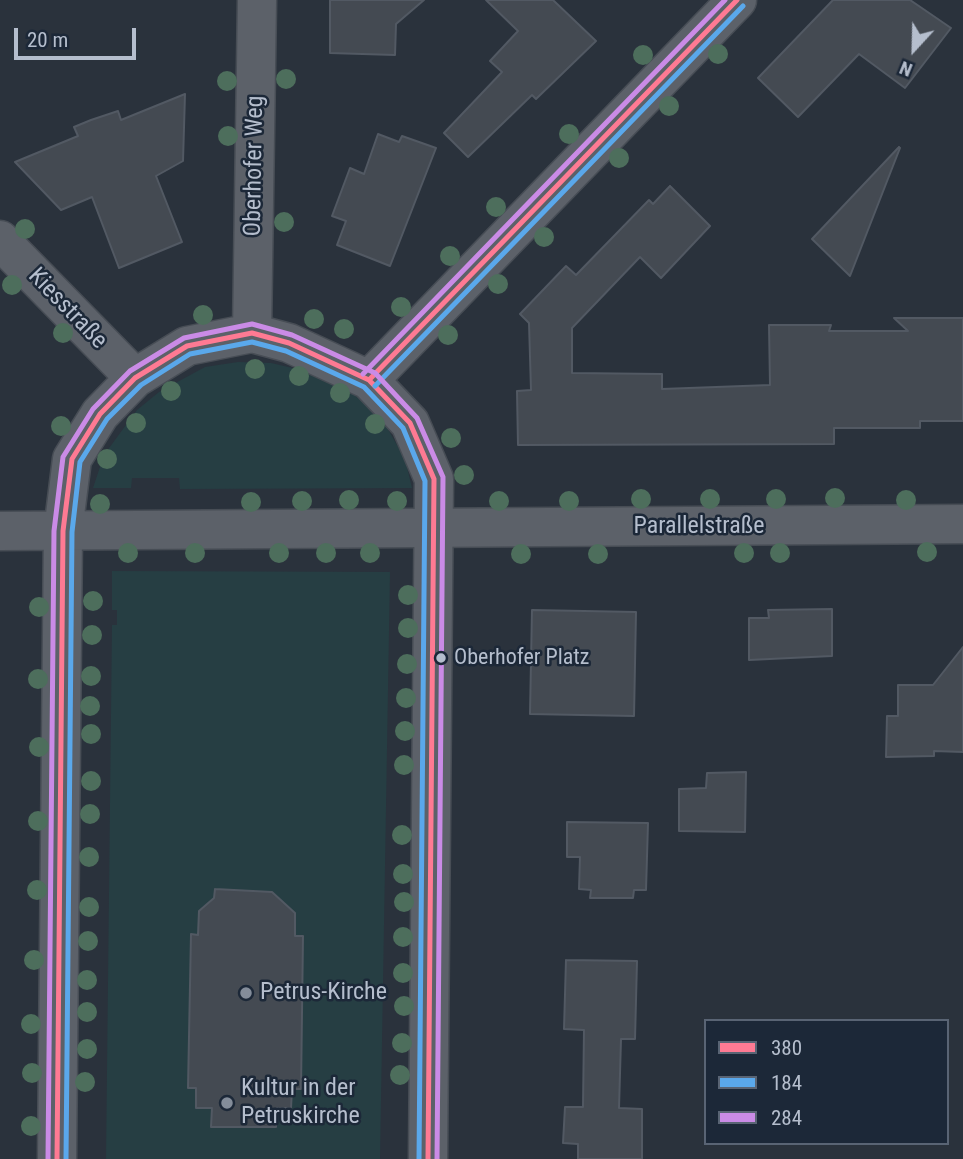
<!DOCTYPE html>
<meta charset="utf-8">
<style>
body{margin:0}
#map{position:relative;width:963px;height:1159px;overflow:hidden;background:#2a323c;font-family:"Roboto Condensed",sans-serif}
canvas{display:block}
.legend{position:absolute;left:704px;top:1019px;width:245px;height:126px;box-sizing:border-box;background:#1c2838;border:2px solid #596474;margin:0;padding:9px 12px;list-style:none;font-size:21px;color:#b5becd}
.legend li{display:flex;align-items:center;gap:14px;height:35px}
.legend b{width:35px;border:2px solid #596474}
.north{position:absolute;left:879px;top:14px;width:70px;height:70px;-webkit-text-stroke:5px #1c2838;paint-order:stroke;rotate:202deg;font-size:19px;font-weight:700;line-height:28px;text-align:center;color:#b5becd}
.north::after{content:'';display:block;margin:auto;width:24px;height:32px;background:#b5becd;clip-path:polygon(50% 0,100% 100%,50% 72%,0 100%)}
.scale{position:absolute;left:14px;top:28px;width:122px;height:32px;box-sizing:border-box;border:4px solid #b5becd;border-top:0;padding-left:9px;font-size:21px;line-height:24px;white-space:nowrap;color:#b5becd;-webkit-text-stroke:5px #1c2838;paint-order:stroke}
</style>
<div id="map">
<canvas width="963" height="1159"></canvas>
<ul class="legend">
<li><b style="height:9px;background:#fe7a93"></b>380</li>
<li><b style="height:9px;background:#5aa8eb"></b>184</li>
<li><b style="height:9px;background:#ca8be6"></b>284</li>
</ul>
<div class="north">N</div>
<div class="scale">20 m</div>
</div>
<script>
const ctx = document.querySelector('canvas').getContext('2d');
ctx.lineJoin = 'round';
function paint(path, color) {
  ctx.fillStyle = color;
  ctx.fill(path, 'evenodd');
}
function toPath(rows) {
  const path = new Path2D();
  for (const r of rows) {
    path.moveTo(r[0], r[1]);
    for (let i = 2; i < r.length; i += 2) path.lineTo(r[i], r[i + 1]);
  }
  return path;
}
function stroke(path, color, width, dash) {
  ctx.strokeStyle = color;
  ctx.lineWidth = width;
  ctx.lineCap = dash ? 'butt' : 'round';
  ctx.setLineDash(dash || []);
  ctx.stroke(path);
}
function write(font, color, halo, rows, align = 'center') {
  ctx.font = font + ' "Roboto Condensed",sans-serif';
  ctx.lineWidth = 5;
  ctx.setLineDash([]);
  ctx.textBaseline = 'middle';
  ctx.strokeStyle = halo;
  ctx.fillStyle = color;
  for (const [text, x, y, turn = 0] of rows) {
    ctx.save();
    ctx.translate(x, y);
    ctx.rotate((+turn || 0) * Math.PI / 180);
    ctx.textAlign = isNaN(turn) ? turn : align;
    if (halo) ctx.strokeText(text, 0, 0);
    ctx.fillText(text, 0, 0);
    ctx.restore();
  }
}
paint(toPath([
 [238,362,271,363,301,370,326,378,353,394,371,409,389,431,405,459,412,488,180,489,179,478,132,478,131,488,93,488,104,455,137,410,159,392,205,367],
 [112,571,390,572,380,1159,106,1159,112,625,117,625,117,610,112,610]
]), '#263e43');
const building = toPath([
 [330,0,424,0,396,24,395,55,330,53,330,0],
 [486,0,553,0,596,41,536,99,532,95,468,157,444,133,502,72,490,61,518,31,486,0],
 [833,0,910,0,951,28,905,88,859,54,798,117,758,78,833,0],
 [185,94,183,161,156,176,182,242,119,268,92,197,61,210,15,162,78,136,74,127,91,120,118,111,121,120,185,94],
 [378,134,399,142,402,136,436,148,390,266,337,245,346,221,332,216,350,168,364,174,378,134],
 [899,147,900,148,850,276,812,239,899,147],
 [670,186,710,226,661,278,640,257,572,328,572,373,662,374,662,389,770,385,769,325,831,325,829,331,908,331,894,318,963,318,963,421,920,421,920,428,834,428,834,444,518,445,517,391,531,390,529,323,520,314,566,266,576,275,649,200,653,204,670,186],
 [832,609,832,656,749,660,749,618,769,618,768,610,832,609],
 [532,610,636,612,634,716,530,714,532,610],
 [963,647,963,752,934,751,934,756,886,757,887,716,898,716,898,685,933,685,963,647],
 [746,772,745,832,679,831,679,789,706,788,707,773,746,772],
 [567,822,648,823,646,890,634,890,633,898,590,898,591,890,579,889,580,857,567,857,567,822],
 [215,889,272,892,295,913,295,936,303,936,301,1089,292,1089,291,1108,277,1108,276,1127,211,1127,212,1108,196,1108,196,1088,188,1088,191,934,198,935,199,911,214,898,215,889],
 [566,960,637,961,635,1039,621,1039,619,1108,642,1109,642,1159,578,1159,578,1144,563,1143,565,1107,583,1107,584,1030,564,1029,566,960]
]);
paint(building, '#444a52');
stroke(building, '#525963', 2);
const minor = toPath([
 [0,240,135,378],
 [252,333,257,0],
 [369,380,737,0],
 [0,531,963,524],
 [57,1159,63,531,72,459,100,414,135,378,187,346,252,333,289,343,369,380,410,423,434,479,428,1159]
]);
stroke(minor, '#474d55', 41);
stroke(minor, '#5c6169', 38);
stroke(toPath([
 [369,380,737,0],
 [57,1159,63,531,72,459,100,414,135,378,187,346,252,333,289,343,369,380,410,423,434,479,428,1159]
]), '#fe7a93', 5);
stroke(toPath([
 [375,386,743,6],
 [66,1159,72,532,80,462,107,419,141,385,190,354,252,342,286,351,364,387,403,428,425,481,419,1159]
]), '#5aa8eb', 5);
stroke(toPath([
 [363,374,725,0],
 [48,1159,54,531,63,457,93,409,130,371,184,338,252,324,292,335,375,373,417,418,443,477,437,1159]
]), '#ca8be6', 5);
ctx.fillStyle = '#4d6e5c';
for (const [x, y] of [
 [718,54],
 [643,55],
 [286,79],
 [227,81],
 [669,106],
 [569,134],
 [228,136],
 [619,158],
 [496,207],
 [284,222],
 [25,229],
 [544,237],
 [450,256],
 [498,284],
 [12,285],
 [401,307],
 [203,315],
 [314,319],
 [344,329],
 [63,333],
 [448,335],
 [255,369],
 [299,376],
 [171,391],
 [340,393],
 [136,423],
 [375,424],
 [61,426],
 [451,438],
 [107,459],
 [464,475],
 [835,498],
 [641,499],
 [710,499],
 [776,499],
 [349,500],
 [906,500],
 [302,501],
 [397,501],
 [499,501],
 [569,501],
 [251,502],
 [100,504],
 [927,552],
 [128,553],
 [195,553],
 [279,553],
 [326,553],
 [370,553],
 [744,553],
 [780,553],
 [521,554],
 [598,554],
 [408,595],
 [93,601],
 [39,607],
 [408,628],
 [92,635],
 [407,664],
 [91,676],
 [38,679],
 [406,698],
 [90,706],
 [405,731],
 [91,734],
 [39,747],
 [404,765],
 [91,781],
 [90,814],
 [38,821],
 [402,835],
 [89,857],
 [403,874],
 [37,890],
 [404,902],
 [89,907],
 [403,937],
 [88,941],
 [34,960],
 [403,973],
 [87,980],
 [404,1006],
 [87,1012],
 [31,1024],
 [402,1043],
 [87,1049],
 [32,1073],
 [400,1075],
 [85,1082],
 [31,1126]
]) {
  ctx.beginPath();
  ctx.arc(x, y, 10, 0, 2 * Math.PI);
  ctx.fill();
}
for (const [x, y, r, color] of [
 [441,658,6,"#b5becd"],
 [246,993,7,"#848d9a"],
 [227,1103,7,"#848d9a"]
]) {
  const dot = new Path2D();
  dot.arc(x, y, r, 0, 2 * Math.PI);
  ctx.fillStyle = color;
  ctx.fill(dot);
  stroke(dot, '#1c2838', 2.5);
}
write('22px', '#b5becd', '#1c2838', [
 ["Oberhofer Platz",454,658]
], 'left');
write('24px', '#b5becd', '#1c2838', [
 ["Oberhofer Weg",255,166,-89],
 ["Kiesstraße",67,309,46],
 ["Parallelstraße",699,527]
]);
write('24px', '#b5becd', '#1c2838', [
 ["Petrus-Kirche",260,993],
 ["Kultur in der",241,1089],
 ["Petruskirche",241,1117]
], 'left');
</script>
